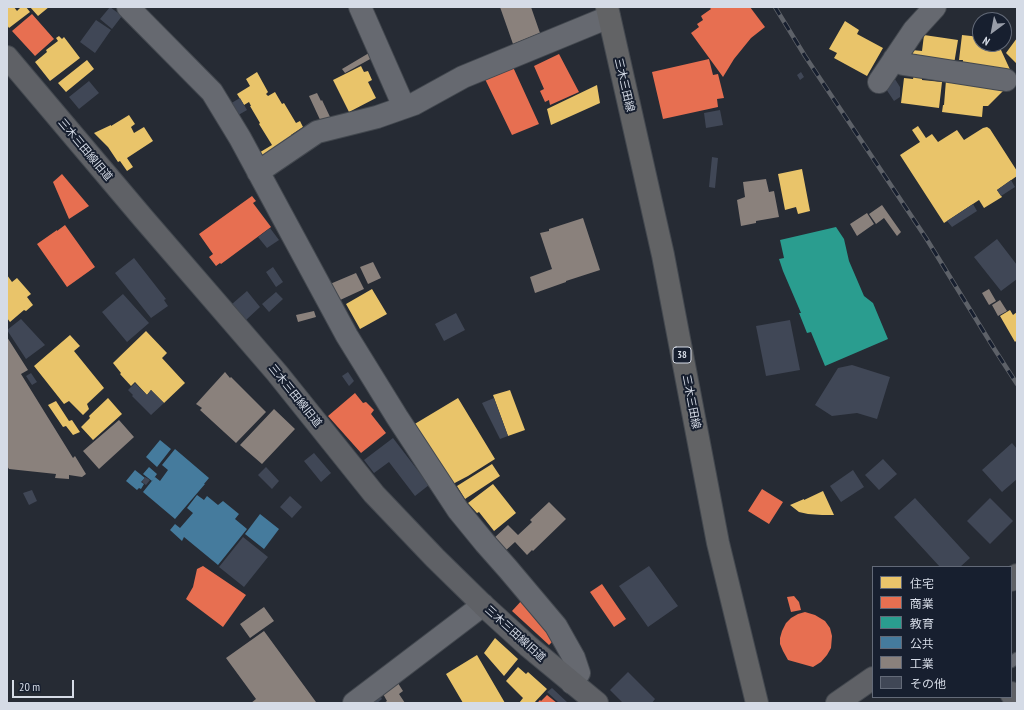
<!DOCTYPE html>
<meta charset="utf-8">
<style>
body{margin:0}
#map{position:relative;width:1024px;height:710px;overflow:hidden;background:#262b34;font-family:"PT Sans Narrow","Noto Sans JP",sans-serif}
canvas{display:block}
.frame{position:absolute;inset:0;border:8px solid #d5dbe6;pointer-events:none}
.legend{position:absolute;left:872px;top:566px;width:140px;height:132px;box-sizing:border-box;background:#171f2f;border:1px solid #636a78;margin:0;padding:5px 7px;list-style:none;font-size:12px;color:#d5dbe6}
.legend li{display:flex;align-items:center;gap:8px;height:20px}
.legend b{width:20px;border:1px solid #636a78}
.north{position:absolute;left:972px;top:12px;width:40px;height:40px;box-sizing:border-box;background:#171f2f;border:1px solid #636a78;border-radius:50%;rotate:212deg;font-size:11px;font-weight:700;line-height:16px;text-align:center;color:#d5dbe6}
.north::after{content:'';display:block;margin:auto;width:14px;height:18px;background:#989da8;clip-path:polygon(50% 0,100% 100%,50% 72%,0 100%)}
.scale{position:absolute;left:12px;top:680px;width:62px;height:18px;box-sizing:border-box;border:2px solid #d5dbe6;border-top:0;padding-left:5px;font-size:12px;line-height:14px;white-space:nowrap;color:#d5dbe6;-webkit-text-stroke:3px #171f2f;paint-order:stroke}
</style>
<div id="map">
<canvas width="1024" height="710"></canvas>
<div class="frame"></div>
<ul class="legend">
<li><b style="height:11px;background:#e9c46a"></b>住宅</li>
<li><b style="height:11px;background:#e76f51"></b>商業</li>
<li><b style="height:11px;background:#2a9d8f"></b>教育</li>
<li><b style="height:11px;background:#457b9d"></b>公共</li>
<li><b style="height:11px;background:#8a817c"></b>工業</li>
<li><b style="height:11px;background:#404756"></b>その他</li>
</ul>
<div class="north">N</div>
<div class="scale">20 m</div>
</div>
<script>
const ctx = document.querySelector('canvas').getContext('2d');
ctx.lineJoin = 'round';
function paint(path, color) {
  ctx.fillStyle = color;
  ctx.fill(path, 'evenodd');
}
function toPath(rows) {
  const path = new Path2D();
  for (const r of rows) {
    path.moveTo(r[0], r[1]);
    for (let i = 2; i < r.length; i += 2) path.lineTo(r[i], r[i + 1]);
  }
  return path;
}
function stroke(path, color, width, dash) {
  ctx.strokeStyle = color;
  ctx.lineWidth = width;
  ctx.lineCap = dash ? 'butt' : 'round';
  ctx.setLineDash(dash || []);
  ctx.stroke(path);
}
function write(font, color, halo, rows, align = 'center') {
  ctx.font = font + ' "PT Sans Narrow","Noto Sans JP",sans-serif';
  ctx.lineWidth = 4;
  ctx.setLineDash([]);
  ctx.textBaseline = 'middle';
  ctx.strokeStyle = halo;
  ctx.fillStyle = color;
  for (const [text, x, y, turn = 0] of rows) {
    ctx.save();
    ctx.translate(x, y);
    ctx.rotate((+turn || 0) * Math.PI / 180);
    ctx.textAlign = isNaN(turn) ? turn : align;
    if (halo) ctx.strokeText(text, 0, 0);
    ctx.fillText(text, 0, 0);
    ctx.restore();
  }
}
paint(toPath([
 [7,7,14,7,17,11,21,7,26,7,30,12,9,28,7,25],
 [30,7,49,7,38,16],
 [845,21,859,30,857,34,883,48,867,76,834,58,837,53,829,49],
 [924,35,958,40,954,64,911,58,912,50,922,51],
 [962,35,980,37,980,44,995,44,994,50,1001,50,1013,76,962,67,963,60,959,60],
 [59,36,62,39,64,37,80,58,50,81,35,62,47,52,46,50,58,41,56,38],
 [1017,38,1017,64,1006,53],
 [87,60,94,69,66,92,58,83],
 [361,66,364,72,368,71,372,80,368,82,376,98,349,112,333,80],
 [257,72,268,92,266,94,268,96,275,92,282,104,284,103,296,123,300,121,303,127,291,135,294,141,262,162,257,154,272,145,259,124,260,123,250,106,251,106,249,102,244,105,237,94,250,86,246,79],
 [914,75,922,76,922,80,942,82,939,108,901,103,904,78,913,79],
 [946,80,1006,88,988,106,983,106,982,117,942,112,943,105,944,105],
 [597,85,600,103,551,125,547,109],
 [129,115,135,124,131,127,134,133,144,127,153,141,127,158,133,167,127,171,120,161,118,162,108,147,94,133,111,125,111,126],
 [918,126,926,138,932,134,938,142,957,130,964,140,983,128,987,127,990,129,1017,171,1017,176,997,190,1002,197,984,208,979,200,944,223,900,155,920,142,912,130],
 [802,169,810,211,798,214,796,207,785,210,778,174],
 [7,275,12,282,17,278,31,294,27,297,33,305,26,311,24,310,10,322,7,318],
 [372,289,387,314,360,329,346,304],
 [1010,310,1013,315,1017,312,1017,340,1015,342,1000,316],
 [146,331,167,353,162,358,185,383,164,403,151,390,147,395,135,382,131,386,120,374,121,373,113,363],
 [70,335,80,346,74,351,104,388,87,404,89,409,83,415,69,401,64,404,34,366],
 [510,390,525,430,508,436,493,395],
 [108,398,122,414,93,440,81,427,90,418,89,416],
 [458,398,495,459,468,476,449,486,413,425],
 [56,401,69,421,72,420,80,432,73,435,66,426,63,427,48,405],
 [492,464,500,476,465,499,457,486],
 [493,484,516,513,494,531,479,512,477,513,468,503],
 [823,491,834,515,822,515,808,514,799,512,790,505,804,499,804,500],
 [495,638,518,659,504,676,484,653],
 [477,655,505,703,463,703,446,674],
 [518,667,526,674,528,672,547,689,534,703,519,703,523,698,506,681]
]), '#e9c46a');
paint(toPath([
 [709,7,750,7,765,27,751,38,734,59,723,77,691,33,699,27,697,24,703,20,701,16,711,9],
 [32,14,54,39,35,56,12,31],
 [559,54,579,92,550,105,549,100,545,102,540,91,544,89,534,66],
 [709,59,713,75,718,74,724,98,717,99,718,107,663,119,652,72],
 [513,67,539,124,512,135,485,79],
 [62,174,89,206,69,219,53,182],
 [252,196,256,201,253,203,271,227,221,264,220,263,216,266,209,257,213,254,199,234],
 [65,225,95,267,67,287,37,244,57,230,57,231],
 [355,393,363,403,366,402,374,410,371,414,386,433,361,453,328,416],
 [762,489,783,502,769,524,748,511],
 [203,566,246,595,223,627,186,599,193,587,197,569],
 [602,584,626,619,614,627,590,592],
 [794,596,799,602,801,610,791,612,787,597],
 [523,599,554,640,549,645,512,611],
 [805,612,815,615,825,621,830,628,832,636,831,648,827,655,821,662,813,667,788,660,783,651,780,644,780,638,782,631,786,623,791,618,798,614],
 [547,695,557,703,537,703,540,700,541,701]
]), '#e76f51');
paint(toPath([
 [836,227,844,239,849,261,864,296,873,303,888,339,825,366,811,332,807,333,799,313,801,313,783,271,779,259,784,258,780,240]
]), '#2a9d8f');
paint(toPath([
 [160,440,171,449,157,467,146,457],
 [175,449,209,478,204,484,205,484,175,519,143,492,155,477,160,481,168,470,162,465],
 [149,467,157,474,152,481,143,474],
 [135,470,145,478,141,482,144,484,141,489,139,488,137,490,126,481],
 [197,495,204,500,207,496,218,505,223,501,239,514,235,519,247,529,218,565,184,537,182,541,170,530,175,524,180,528,193,513,187,508],
 [260,514,279,529,264,549,245,534]
]), '#457b9d');
paint(toPath([
 [500,7,531,7,540,33,513,44],
 [369,53,372,58,345,73,342,69],
 [317,93,321,101,322,100,331,119,322,124,309,96],
 [766,179,769,192,774,191,779,217,756,221,756,223,741,226,737,200,745,197,743,182],
 [882,205,901,232,897,236,884,218,876,224,869,214],
 [867,213,874,224,857,236,850,224],
 [583,218,600,270,566,281,566,282,535,293,530,277,552,269,540,233,549,231,549,229],
 [373,262,381,278,368,284,360,267],
 [356,273,364,289,338,301,330,284],
 [989,289,996,301,989,305,982,293],
 [1000,300,1007,311,998,316,992,305],
 [314,311,316,317,298,322,296,315],
 [7,337,28,370,21,374,73,458,75,456,86,474,82,477,69,475,69,479,55,478,56,474,9,469,7,466],
 [225,372,230,378,231,377,266,412,236,443,200,410,202,408,196,404],
 [274,409,295,429,262,464,240,445],
 [119,420,134,437,99,469,83,451],
 [549,502,566,519,533,551,532,550,527,555,515,542,504,552,492,540,508,525,518,535,532,522,530,520],
 [264,607,274,621,250,638,240,624],
 [264,631,316,702,314,703,251,703,256,699,226,658],
 [396,680,403,691,399,694,405,703,384,703,387,701,382,692]
]), '#8a817c');
paint(toPath([
 [110,7,122,16,112,29,100,19],
 [96,20,111,30,95,53,80,42],
 [801,72,804,77,800,80,797,75],
 [893,76,900,87,900,97,894,101,884,86],
 [89,81,99,93,79,109,69,97],
 [240,98,247,110,235,117,228,105],
 [720,110,723,125,706,128,704,113],
 [712,157,718,158,715,188,709,187],
 [1011,180,1015,187,1001,196,997,190],
 [973,204,977,211,952,227,947,221],
 [270,228,279,240,267,248,258,237],
 [997,239,1017,265,1017,279,1001,291,974,257],
 [134,258,166,299,164,300,168,306,151,318,115,273],
 [273,267,283,282,276,287,266,272],
 [247,291,260,307,246,320,232,304],
 [276,292,283,299,269,312,262,304],
 [123,294,149,323,127,342,102,312],
 [456,313,465,330,444,341,435,324],
 [21,319,45,345,26,359,7,330],
 [790,320,800,370,766,376,756,326],
 [852,365,890,377,877,419,857,413,832,416,815,405,838,368],
 [348,372,354,381,349,386,342,376],
 [31,373,37,382,32,385,26,376],
 [135,383,147,395,151,390,164,403,151,415,132,396,133,395,128,390],
 [494,398,508,436,500,439,482,403],
 [393,438,429,485,415,496,389,462,374,473,364,460],
 [1012,443,1017,449,1017,479,1002,492,982,470],
 [314,453,331,473,321,482,304,461],
 [883,459,897,474,879,490,865,475],
 [266,467,279,481,272,489,258,475],
 [853,470,864,487,841,502,830,486],
 [145,477,150,480,146,485,142,482],
 [32,490,37,501,29,505,23,493],
 [290,496,302,507,292,518,280,507],
 [915,498,970,558,960,567,940,567,894,517],
 [990,498,1013,521,990,544,967,521],
 [243,537,268,557,244,587,219,567],
 [649,566,678,606,648,627,619,586],
 [628,672,655,699,652,703,623,703,610,690],
 [552,688,567,702,566,703,559,703,547,692],
 [378,692,382,699,377,703,362,703]
]), '#404756');
const lane = toPath([
 [1011,662,1017,658]
]);
const street = toPath([
 [128,7,212,92,240,138,347,336,397,417,458,510,485,543,508,569,556,626,574,658,579,673,572,683],
 [360,7,404,107],
 [894,59,903,64,1006,80],
 [879,82,914,30,935,7],
 [258,172,317,132,377,117,414,104,463,77,609,17],
 [354,703,483,605]
]);
const secondary = toPath([
 [7,57,143,218,277,373,374,494,435,558,483,605,528,646,597,703],
 [1011,580,1017,575],
 [1011,693,1017,703],
 [837,703,873,678]
]);
const primary = toPath([
 [607,7,663,255,718,543,757,703]
]);
stroke(lane, '#43484f', 13);
stroke(street, '#43484f', 24);
stroke(secondary, '#43484f', 24);
stroke(primary, '#43484f', 24);
stroke(lane, '#666970', 11);
stroke(street, '#666970', 22);
stroke(secondary, '#5f6166', 22);
stroke(primary, '#626365', 22);
const rail = toPath([
 [775,7,805,56,926,238,995,350,1017,384]
]);
stroke(rail, '#5d6168', 4.5);
stroke(rail, '#171f2f', 3, [9]);
for (const [x, y, w] of [
 [682,355,18]
]) {
  const box = new Path2D();
  box.roundRect(x - w / 2, y - 8, w, 16, 3);
  ctx.fillStyle = '#171f2f';
  ctx.fill(box);
  stroke(box, '#d5dbe6', 1);
}
write('bold 10px', '#d5dbe6', null, [
 ["38",682,355]
]);
write('11px', '#d5dbe6', '#171f2f', [
 ["三木三田線",624,85,77],
 ["三木三田線旧道",85,150,50],
 ["三木三田線旧道",295,396,51],
 ["三木三田線",691,402,79],
 ["三木三田線旧道",515,634,42]
]);
</script>
